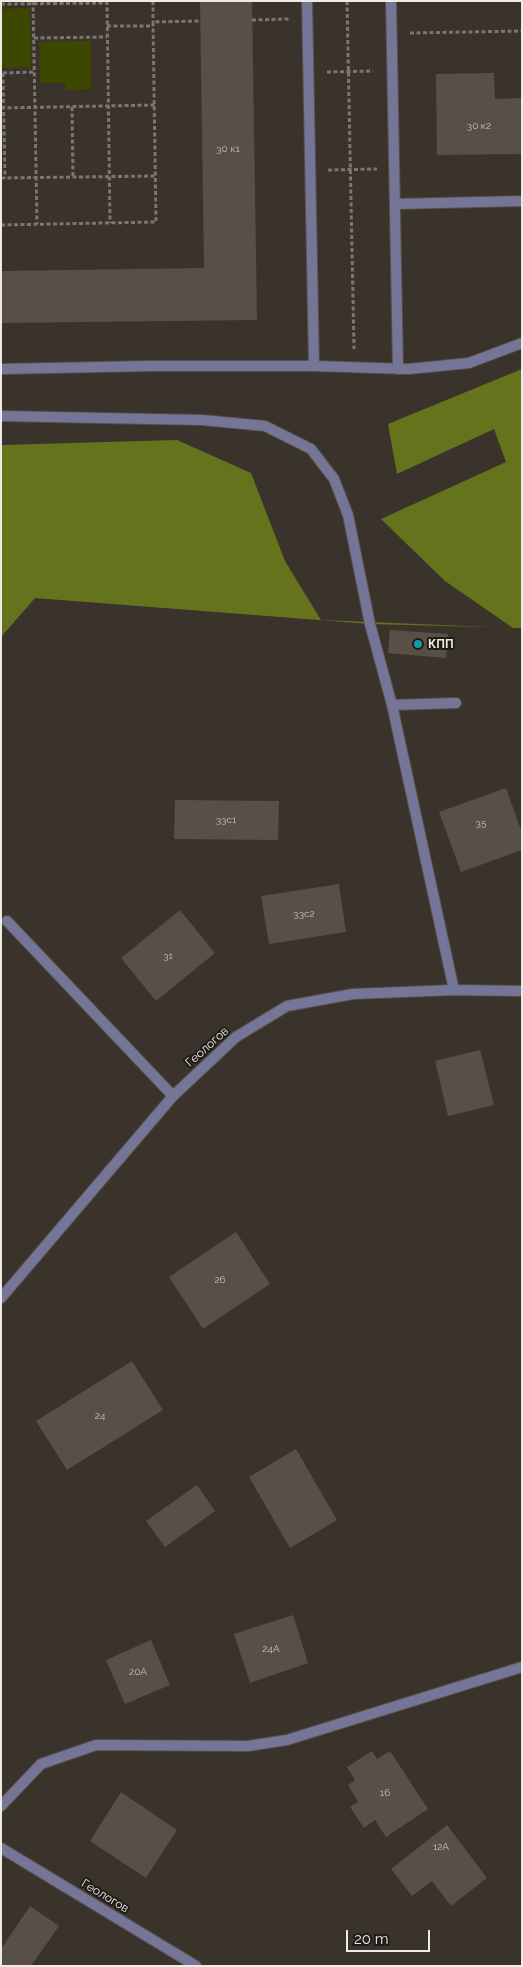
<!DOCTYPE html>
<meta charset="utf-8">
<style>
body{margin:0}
#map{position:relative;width:523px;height:1967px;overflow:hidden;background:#3a332b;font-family:Raleway,sans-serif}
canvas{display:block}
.frame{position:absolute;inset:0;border:2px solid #eeeae4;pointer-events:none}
.scale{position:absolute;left:346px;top:1930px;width:84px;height:22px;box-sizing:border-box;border:2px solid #eeeae4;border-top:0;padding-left:6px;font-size:15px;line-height:18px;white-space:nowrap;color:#eeeae4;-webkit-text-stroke:4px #1f1b18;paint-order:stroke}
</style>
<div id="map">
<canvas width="523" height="1967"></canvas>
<div class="frame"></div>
<div class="scale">20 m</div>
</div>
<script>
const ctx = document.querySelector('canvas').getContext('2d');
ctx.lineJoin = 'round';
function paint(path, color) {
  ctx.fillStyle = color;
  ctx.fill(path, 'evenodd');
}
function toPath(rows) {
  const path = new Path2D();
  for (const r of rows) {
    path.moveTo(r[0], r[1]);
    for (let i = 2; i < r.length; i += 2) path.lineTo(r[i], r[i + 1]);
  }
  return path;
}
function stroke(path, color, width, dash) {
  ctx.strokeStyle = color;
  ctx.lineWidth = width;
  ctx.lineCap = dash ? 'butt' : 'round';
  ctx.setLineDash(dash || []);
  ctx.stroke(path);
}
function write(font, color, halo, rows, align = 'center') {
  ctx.font = font + ' Raleway,sans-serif';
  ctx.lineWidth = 4;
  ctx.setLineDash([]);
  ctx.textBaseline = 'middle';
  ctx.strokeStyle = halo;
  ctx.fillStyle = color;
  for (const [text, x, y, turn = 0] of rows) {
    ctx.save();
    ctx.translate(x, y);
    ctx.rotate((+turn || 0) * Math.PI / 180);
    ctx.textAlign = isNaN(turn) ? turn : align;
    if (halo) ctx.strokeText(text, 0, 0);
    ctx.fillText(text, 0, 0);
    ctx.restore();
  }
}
paint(toPath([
 [30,8,31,67,1,68,1,9],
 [91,41,91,89,66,90,65,83,40,83,39,42]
]), '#3c4700');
paint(toPath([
 [522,369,522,628,370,624,35,598,1,637,1,445,177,440,251,473,285,561,321,620,513,628,445,581,381,519,506,462,494,429,397,474,388,424]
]), '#64731c');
paint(toPath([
 [200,1,252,1,257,320,1,323,1,271,204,268],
 [494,73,495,99,522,98,522,154,437,155,436,74],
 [390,630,448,634,446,658,388,653],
 [506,788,522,833,522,850,461,872,439,812],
 [175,800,279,801,278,840,174,839],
 [339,884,346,932,269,944,261,896],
 [180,910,215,953,156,1001,121,958],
 [480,1050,494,1105,448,1116,435,1061],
 [236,1232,270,1284,203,1329,169,1277],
 [132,1361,163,1410,67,1470,36,1421],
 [296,1449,337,1520,290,1548,249,1477],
 [197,1485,215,1511,165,1547,146,1521],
 [293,1615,308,1663,250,1683,234,1634],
 [151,1640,170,1685,125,1704,106,1660],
 [372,1751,377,1759,390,1751,428,1809,386,1837,375,1820,364,1828,350,1807,358,1802,348,1785,355,1780,347,1767],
 [121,1792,177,1830,146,1878,90,1841],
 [447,1825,487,1878,451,1906,432,1881,412,1896,391,1869],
 [30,1906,59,1926,31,1966,1,1966,1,1949]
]), '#585047');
const service = toPath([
 [307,1,314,366],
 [391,1,398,369],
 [395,204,522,201],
 [370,624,392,705,454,990],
 [392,705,456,703],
 [7,921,173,1096],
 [1,1806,41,1764,96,1745,248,1746,287,1740,522,1667]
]);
const minor = toPath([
 [1,369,151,366,314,366,409,369,469,363,522,343],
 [1,416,202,420,265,426,311,449,334,479,348,515,370,624],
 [1,1298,173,1096,236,1037,287,1006,353,994,454,990,522,991],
 [1,1848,196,1966]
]);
stroke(service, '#575049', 12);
stroke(minor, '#575049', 12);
stroke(toPath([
 [33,1,37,224],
 [107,1,110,223],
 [153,1,153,22],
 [347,1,354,349],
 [1,4,107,3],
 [252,20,289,19],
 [107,26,153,26],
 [410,33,522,31],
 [34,38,107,37],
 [327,72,373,71],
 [3,73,5,178],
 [3,73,34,72],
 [72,107,73,177],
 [1,108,155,105],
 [328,170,377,169],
 [1,178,156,176],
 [1,225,156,222,153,22,199,21]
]), '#7c766f', 3, [4, 2.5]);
stroke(service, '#757697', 10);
stroke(minor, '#757697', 10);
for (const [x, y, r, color] of [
 [418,644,5,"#0f9aa8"]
]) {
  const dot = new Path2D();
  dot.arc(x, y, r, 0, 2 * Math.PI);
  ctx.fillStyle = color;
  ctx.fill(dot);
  stroke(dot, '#1f1b18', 2);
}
write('10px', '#c8c4bd', null, [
 ["30 к2",479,126],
 ["30 к1",228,149],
 ["33с1",226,820],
 ["35",481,823],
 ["33с2",304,914],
 ["31",168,956],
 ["26",220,1280],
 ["24",100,1416],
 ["24А",271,1649],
 ["20А",138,1672],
 ["16",385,1793],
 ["12А",441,1847]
]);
write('bold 12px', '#eeeae4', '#1f1b18', [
 ["КПП",428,644]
], 'left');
write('12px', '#eeeae4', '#1f1b18', [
 ["Геологов",207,1047,-42],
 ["Геологов",105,1896,31]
]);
</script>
